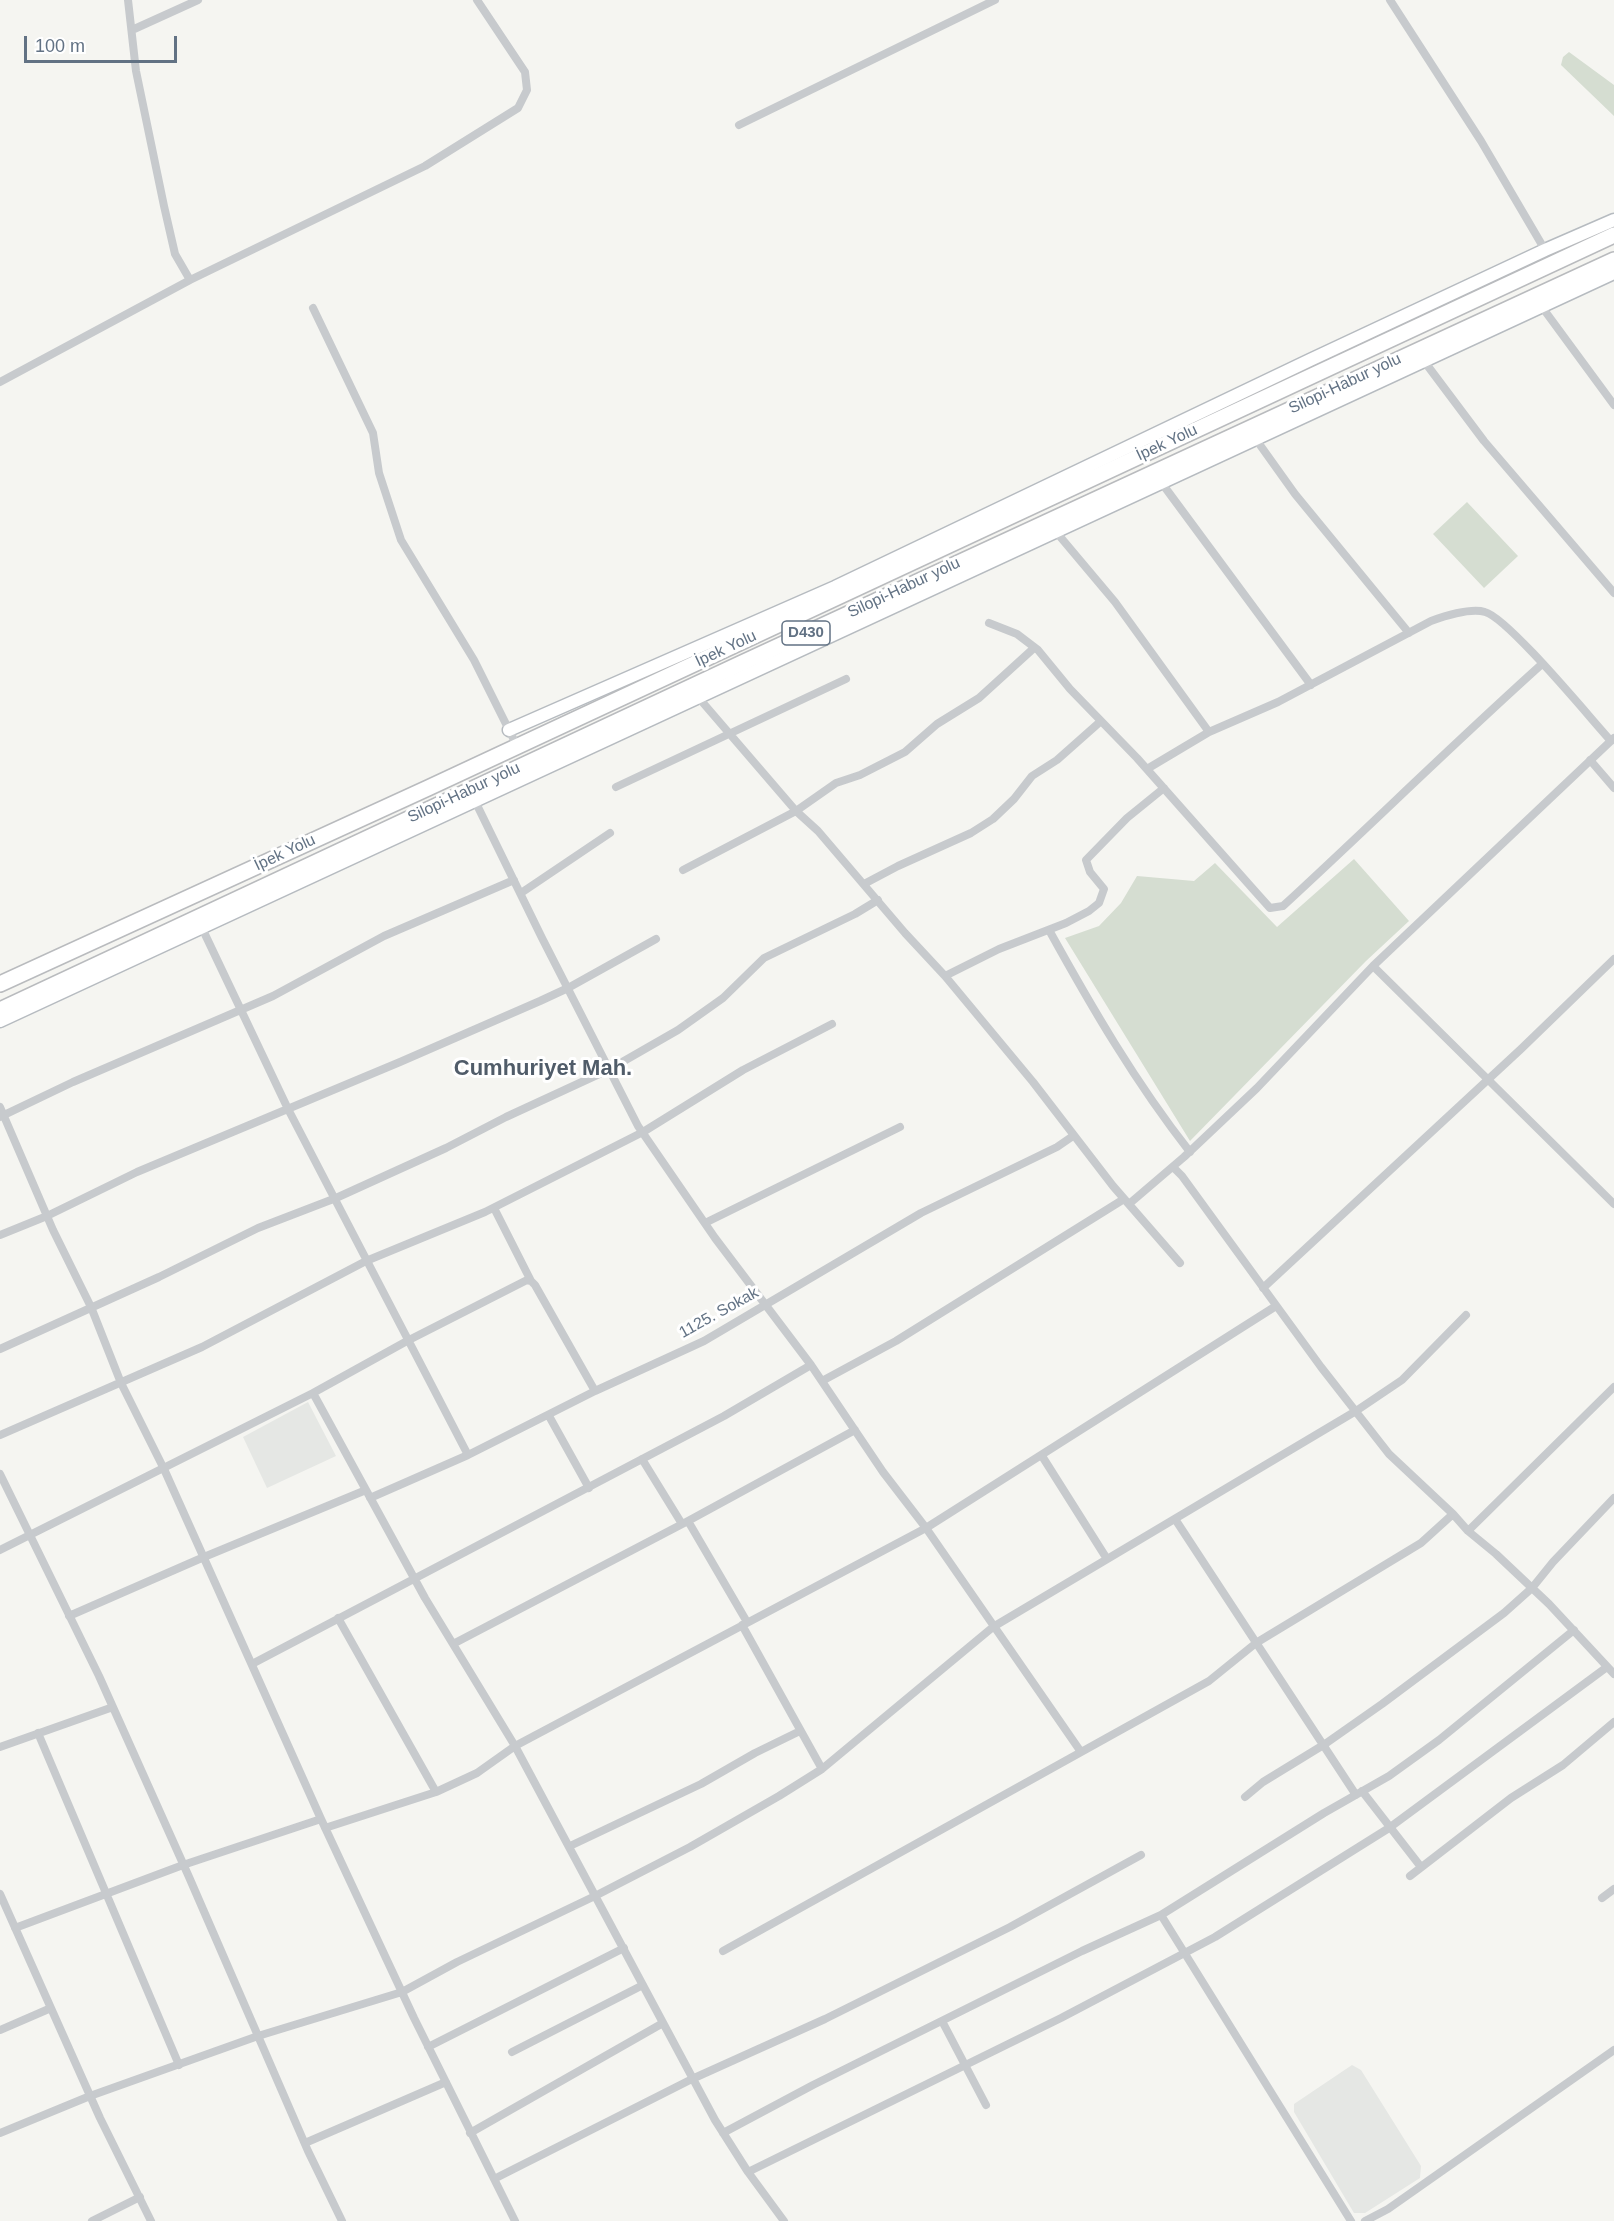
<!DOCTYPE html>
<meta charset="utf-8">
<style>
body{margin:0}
#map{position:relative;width:1614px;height:2221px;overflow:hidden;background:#f5f5f1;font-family:Arial,sans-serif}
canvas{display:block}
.scale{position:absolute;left:24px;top:36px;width:153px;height:27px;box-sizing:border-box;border:3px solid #627284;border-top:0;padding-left:8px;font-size:18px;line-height:21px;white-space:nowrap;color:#627284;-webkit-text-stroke:4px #fff;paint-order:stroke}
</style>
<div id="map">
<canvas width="1614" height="2221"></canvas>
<div class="scale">100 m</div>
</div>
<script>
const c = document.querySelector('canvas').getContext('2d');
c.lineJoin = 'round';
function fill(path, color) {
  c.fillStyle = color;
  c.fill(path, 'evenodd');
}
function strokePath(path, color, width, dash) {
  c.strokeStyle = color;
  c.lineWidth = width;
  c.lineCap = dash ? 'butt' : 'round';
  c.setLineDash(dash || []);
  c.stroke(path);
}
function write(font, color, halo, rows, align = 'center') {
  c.font = font + ' Arial,sans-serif';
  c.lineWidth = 6;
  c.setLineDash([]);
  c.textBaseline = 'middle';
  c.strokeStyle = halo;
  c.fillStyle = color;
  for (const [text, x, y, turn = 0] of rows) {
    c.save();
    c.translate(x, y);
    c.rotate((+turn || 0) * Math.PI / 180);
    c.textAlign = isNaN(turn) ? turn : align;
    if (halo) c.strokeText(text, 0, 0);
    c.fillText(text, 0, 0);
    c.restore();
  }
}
fill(new Path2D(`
 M308 1402 336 1456 267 1488 243 1437Z
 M1352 2065 1361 2070 1421 2166 1420 2178 1365 2213H1354L1294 2112V2104Z`), '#e5e7e4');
fill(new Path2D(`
 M1569 52 1614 85V116L1561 65 1563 57Z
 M1467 502 1518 556 1484 588 1433 534Z
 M1354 859 1409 921 1366 961 1190 1141 1065 938 1099 926 1121 903 1137 876 1194 881 1215 863 1277 927Z`), '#d5ddd1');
const secondary = new Path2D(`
 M509 730 835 587 1310 360 1545 250 1614 220
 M0 1021 1614 273`);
const highway = new Path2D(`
 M0 984 428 788 1614 235
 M0 1010 742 663 1614 260`);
strokePath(secondary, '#b6bbc0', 15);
strokePath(highway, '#b9bbbe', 18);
strokePath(new Path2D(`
 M128 0 136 71 164 206 175 254 190 280
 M1390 0 1481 141 1545 250
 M132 30 198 0
 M739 125 995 0
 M1542 307 1614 405
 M313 308 373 433 379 473 401 540 474 660 517 746
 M1424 361 1484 441 1614 593
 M0 382 190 280 425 166 518 108 527 90 525 72 477 0
 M1255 438 1295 494 1409 633
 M1161 482 1311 685
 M1057 533 1115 602 1209 732
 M989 623 1017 634 1038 650 1070 689 1137 758 1253 889 1270 908 1283 906C1370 826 1454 743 1542 664
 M698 697 796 811 818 831 905 933 945 976 1033 1082 1113 1186 1180 1263
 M1590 760 1614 788
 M1147 769 1209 732 1278 702 1431 621C1445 616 1471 608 1485 612 1508 618 1590 718 1611 741
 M616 787 846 679
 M475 801 542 938 638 1126 715 1238 811 1365 883 1472 926 1528 1081 1752
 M683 870 796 811 836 783 860 775 905 752 937 724 979 698 1034 648
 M864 884 898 866 971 833 993 819 1014 799 1032 776 1057 760 1101 721
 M521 893 610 833
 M202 928 288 1109 468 1455
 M1049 930C1091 1006 1135 1082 1190 1152
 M1373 966 1614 1204
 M945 976 999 949 1066 923 1089 911 1099 903 1104 889 1090 872 1086 860 1127 818 1164 788
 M0 1107 53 1230 91 1307 121 1383 164 1469 321 1819 414 2018 515 2221
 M0 1117 73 1082 273 996 384 936 514 880
 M1173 1167 1182 1176 1321 1367 1389 1454 1453 1514 1468 1531 1496 1554 1549 1604 1614 1674
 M1129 1204 1184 1157 1257 1088 1373 966 1614 738
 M494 1208 531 1281
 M705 1223 900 1127
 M0 1235 47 1216 137 1172 400 1062 540 1001 568 988 656 939
 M1263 1288 1521 1049 1614 959
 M0 1349 159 1277 258 1228 336 1198 446 1148 506 1117 610 1069 678 1030 723 998 764 958 855 914 878 900
 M822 1381 896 1341 1124 1199
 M313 1393 425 1598 515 1746 715 2120 748 2172 784 2221
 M549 1416 589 1488
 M0 1435 202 1347 366 1261 485 1212 643 1132 743 1070 832 1024
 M1042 1456 1107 1559
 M642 1459 682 1524
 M0 1474 99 1676 189 1877 308 2151 342 2221
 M370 1498 468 1455 595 1391 704 1341 921 1213 1057 1147 1073 1136
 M1175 1519 1356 1795
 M688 1521 747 1622
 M1468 1531 1614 1387
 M0 1550 313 1393 407 1341 527 1280 531 1281 535 1285 595 1391
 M69 1616 204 1557 366 1490
 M338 1618 436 1792
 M742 1625 822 1769
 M453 1644 688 1521 855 1430
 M252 1664 724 1416 811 1365
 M38 1733 179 2065
 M0 1747 113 1707
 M1362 1791 1421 1867
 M1245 1797 1263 1782 1325 1744 1382 1704 1504 1613 1532 1588 1553 1562 1614 1498
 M325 1828 436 1792 477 1773 515 1746 926 1528 1276 1306
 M570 1846 701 1784 755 1753 800 1731
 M1410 1876 1511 1798 1563 1765 1614 1722
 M0 1894 100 2118 151 2221
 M1602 1898 1614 1889
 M1161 1915 1351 2221
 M15 1928 183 1865 321 1819
 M723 1951 1209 1681 1256 1643 1421 1543 1453 1514
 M942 2021 986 2105
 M0 2030 51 2008
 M428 2047 624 1948
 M512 2052 643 1985
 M0 2133 90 2096 258 2036 402 1992 457 1962 595 1896 690 1847 779 1796 822 1769 993 1627 1356 1411 1402 1380 1466 1315
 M470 2133 663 2023
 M723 2133 813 2085 1082 1951 1161 1915 1324 1813 1389 1776 1439 1740 1574 1630
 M305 2143 446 2082
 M748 2172 1061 2018 1215 1937 1389 1828 1607 1667
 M494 2179 692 2079 825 2019 1010 1927 1141 1855
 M92 2221 140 2197
 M1365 2221 1388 2209 1614 2050`), '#c7cacd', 8);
strokePath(secondary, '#fff', 12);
strokePath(highway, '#fff', 15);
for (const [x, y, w] of [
 [806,633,48]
]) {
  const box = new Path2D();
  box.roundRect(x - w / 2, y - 12, w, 24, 4.5);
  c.fillStyle = '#fff';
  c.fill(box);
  strokePath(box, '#627284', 1.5);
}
write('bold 15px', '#627284', null, [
 ["D430",806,633]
]);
write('16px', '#627284', '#fff', [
 ["Silopi-Habur yolu",1345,384,-25],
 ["İpek Yolu",1167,443,-25],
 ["Silopi-Habur yolu",904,588,-25],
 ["İpek Yolu",726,649,-25],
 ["Silopi-Habur yolu",464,793,-25],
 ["İpek Yolu",285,853,-25],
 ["1125. Sokak",719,1313,-29]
]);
write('bold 22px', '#505c69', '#fff', [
 ["Cumhuriyet Mah.",543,1069]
]);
</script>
